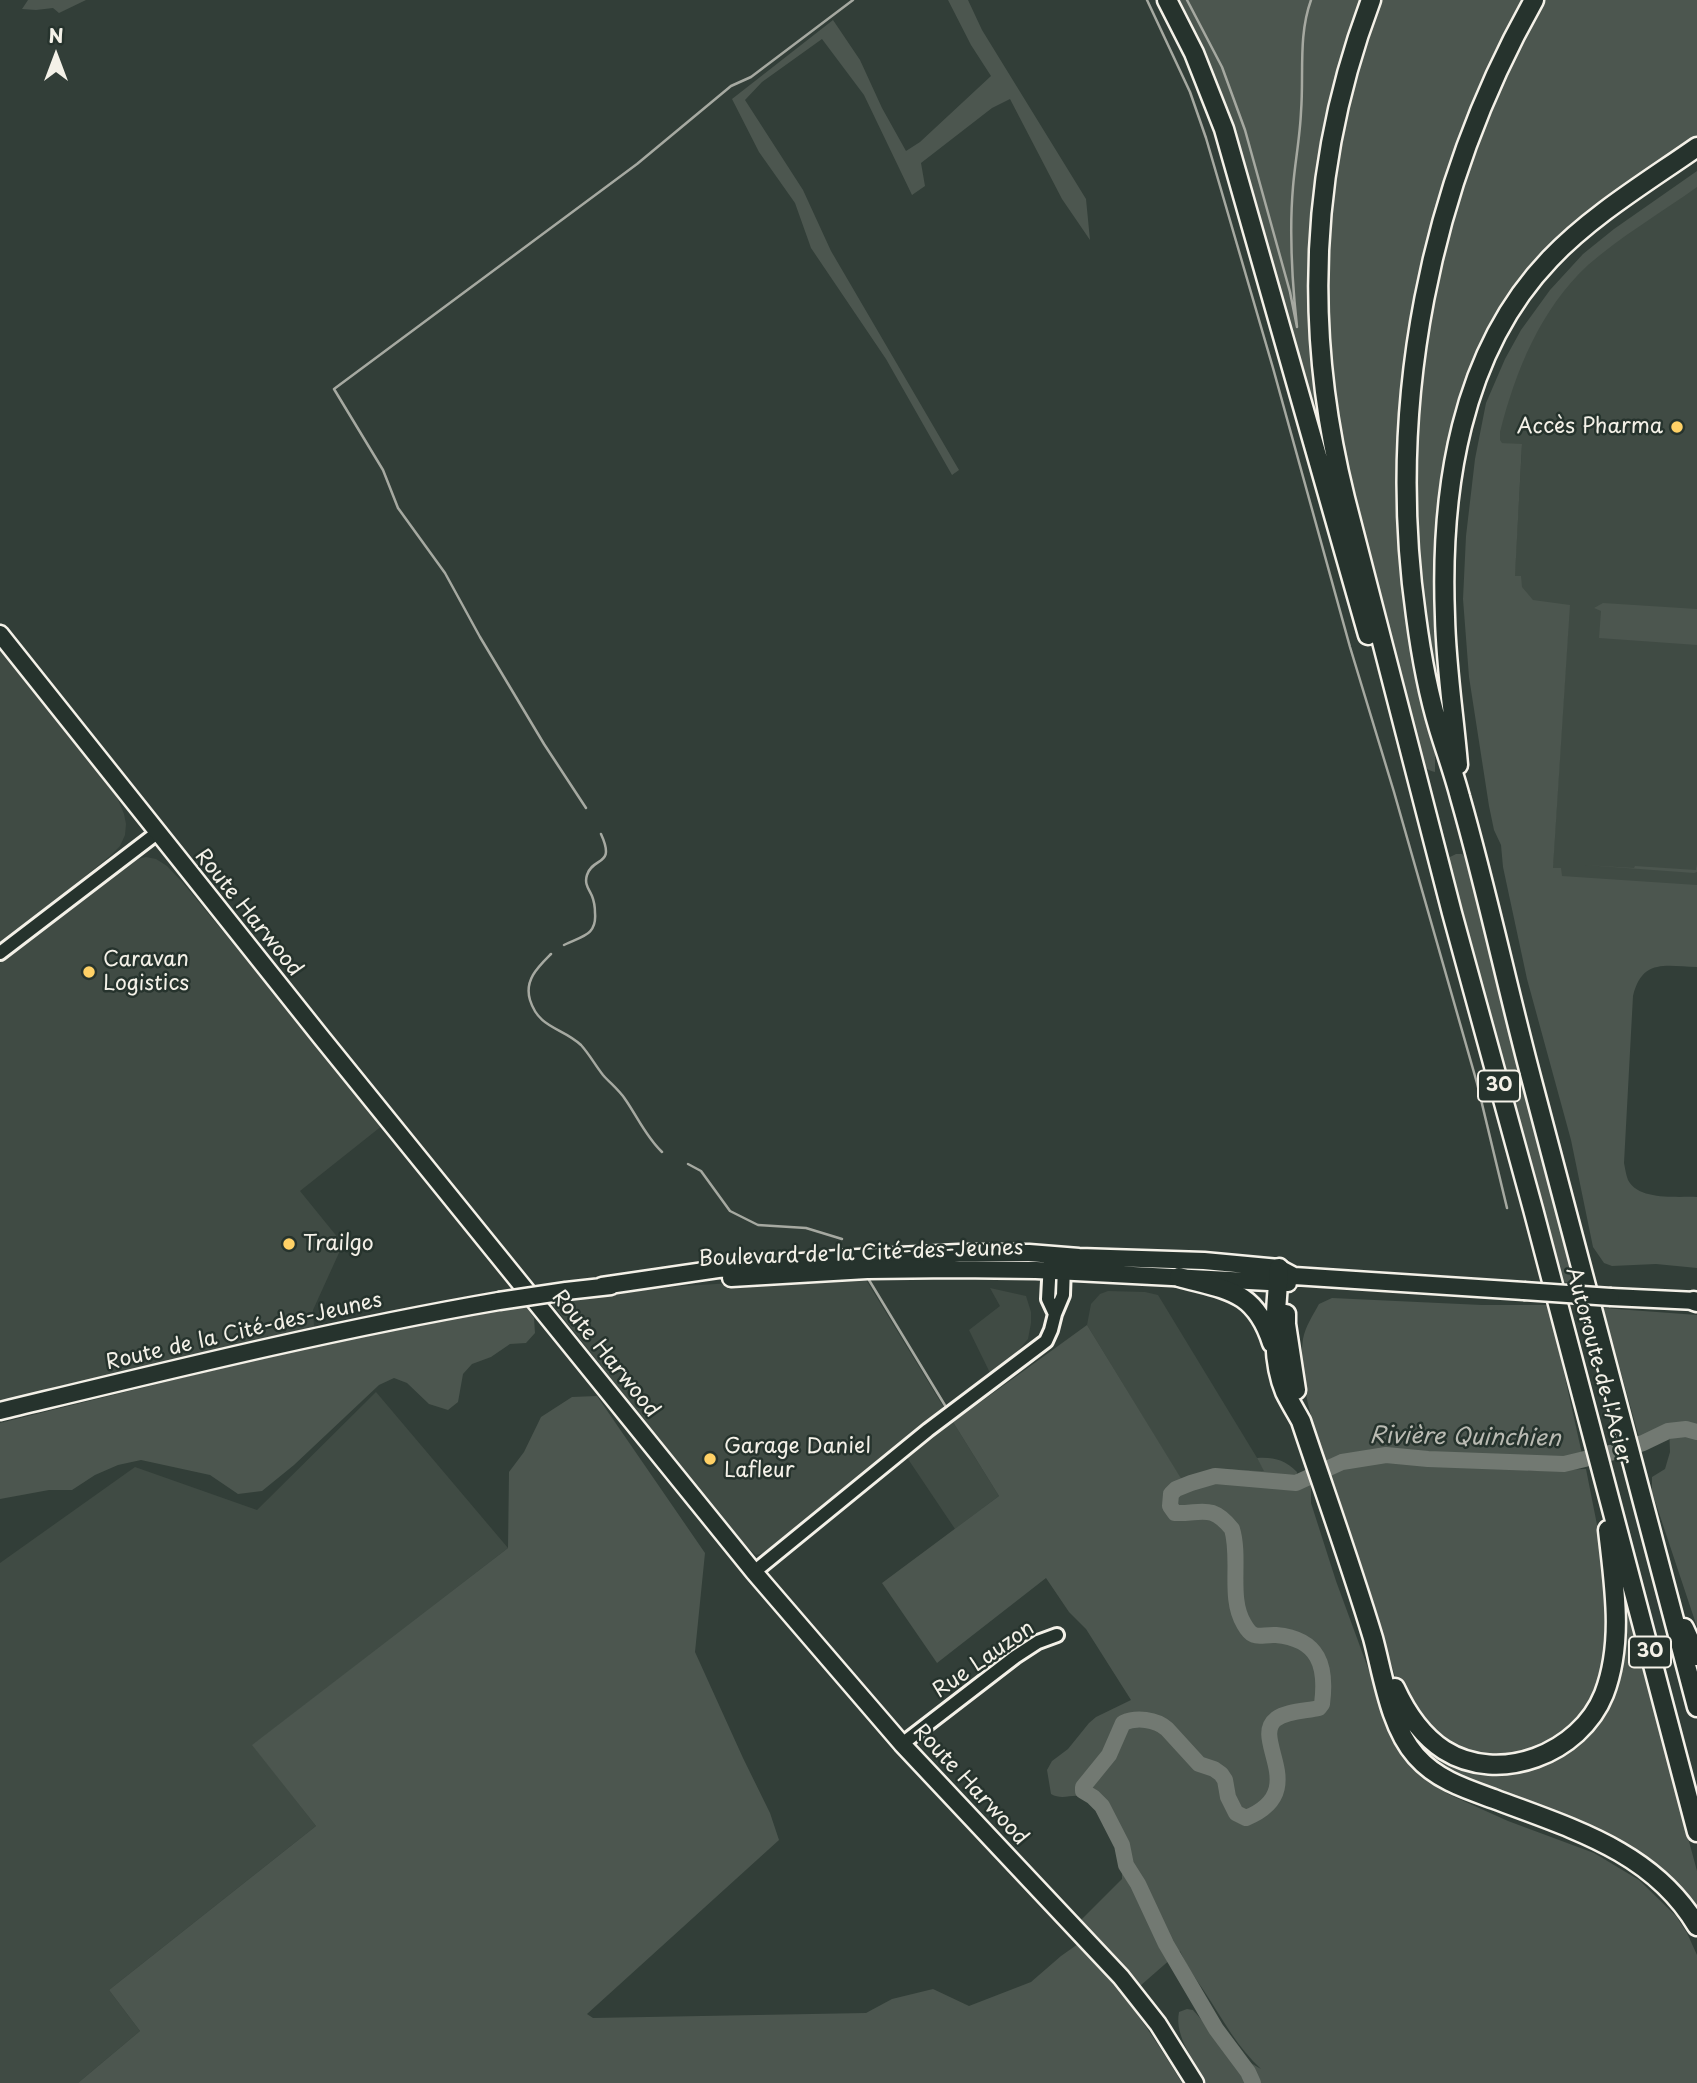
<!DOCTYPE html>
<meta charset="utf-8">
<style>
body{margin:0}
#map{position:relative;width:1697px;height:2083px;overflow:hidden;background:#323e38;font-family:"Playpen Sans",sans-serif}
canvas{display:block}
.north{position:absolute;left:21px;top:21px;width:70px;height:70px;-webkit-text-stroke:5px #26332d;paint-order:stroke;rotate:0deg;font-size:19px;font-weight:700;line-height:28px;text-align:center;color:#f4f1e8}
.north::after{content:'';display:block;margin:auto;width:24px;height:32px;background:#f4f1e8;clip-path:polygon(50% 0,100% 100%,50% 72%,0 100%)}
</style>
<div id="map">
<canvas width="1697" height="2083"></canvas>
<div class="north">N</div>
</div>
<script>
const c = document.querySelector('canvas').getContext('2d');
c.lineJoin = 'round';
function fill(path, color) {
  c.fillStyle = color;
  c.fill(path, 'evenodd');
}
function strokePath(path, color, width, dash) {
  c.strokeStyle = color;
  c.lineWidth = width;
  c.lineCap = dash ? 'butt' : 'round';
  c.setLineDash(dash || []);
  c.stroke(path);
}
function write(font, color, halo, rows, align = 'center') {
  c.font = font + ' "Playpen Sans",sans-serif';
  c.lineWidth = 5;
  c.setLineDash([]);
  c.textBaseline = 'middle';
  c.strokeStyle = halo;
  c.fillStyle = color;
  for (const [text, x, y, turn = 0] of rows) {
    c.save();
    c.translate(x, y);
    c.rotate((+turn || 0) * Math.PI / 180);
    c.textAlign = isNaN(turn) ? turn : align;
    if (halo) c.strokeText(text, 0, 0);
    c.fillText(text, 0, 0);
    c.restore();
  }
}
fill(new Path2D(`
 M1697 176V888L1552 879 1568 626 1512 623 1522 445 1486 442 1505 376 1581 262Z
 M0 647 117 797 124 814 126 824 125 835 120 846 110 856 0 946Z
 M146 857 156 859 167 866 183 883 383 1125 300 1191 343 1244 313 1310 314 1327 237 1344 0 1403V963L138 859Z
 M863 1275 946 1411 775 1545 764 1553 756 1555 745 1545 702 1494 549 1300 683 1286Z
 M990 1288 1026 1296 1031 1312V1323L1028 1339 1001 1371 992 1377 969 1330 1000 1306Z
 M1108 1291 1145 1292 1158 1295 1265 1471 1217 1468 1182 1481 1087 1325 1091 1304 1100 1294Z
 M376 1392 508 1548 253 1745 316 1826 109 1990 140 2031 78 2083H0V1563L135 1467 257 1510Z
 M953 1422 999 1496 955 1529 906 1456Z`), '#404b44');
fill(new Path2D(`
 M28 0H86L59 13 53 8 36 10 22 9Z
 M948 0H968L982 30 1086 199 1090 240 1062 199 1010 99 992 108 921 163 925 186 912 195 864 95 822 39 762 82 745 100 803 190 831 251 959 470 952 475 886 359 811 248 795 203 759 152 732 99 833 20 860 60 882 108 906 151 920 142 991 76 971 45Z
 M1174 0H1361C1302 166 1295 308 1331 480Z
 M1378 0H1526C1423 168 1383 381 1401 576 1407 636 1423 694 1435 752V772C1424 770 1423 764 1420 754L1355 508 1333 404 1325 291 1332 180 1347 103Z
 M1545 0H1697V139L1546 253 1455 425 1448 713 1444 714C1388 497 1415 273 1507 70 1518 46 1532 23 1545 0Z
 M1697 171V187C1662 212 1620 237 1588 265 1540 310 1516 370 1500 432V440L1502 443 1522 444 1515 576H1521L1522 587 1533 600 1570 605 1553 868H1561L1562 876 1697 885V967C1666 966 1642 958 1633 996L1624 1163C1625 1168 1626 1175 1628 1180 1639 1201 1677 1196 1697 1197V1268L1656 1264 1612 1266 1604 1263 1593 1247 1571 1140 1527 979 1503 867 1501 845 1494 830 1489 806 1469 677 1463 599 1466 536 1475 459 1486 403 1505 359 1521 330 1550 290 1583 254 1614 229Z
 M1603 603 1697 609V645L1599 638 1601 611 1594 608Z
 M1456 854H1462L1464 856 1471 880 1577 1283 1558 1282 1450 872V857Z
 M1697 864V872L1694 873 1585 865 1634 868 1635 866 1696 870Z
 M1332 1298 1482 1305H1549L1582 1454 1568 1459H1535L1528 1471 1586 1469 1601 1545 1608 1596 1607 1641 1600 1679 1587 1712 1562 1737 1526 1755 1476 1757 1444 1741 1427 1725 1410 1701 1395 1676 1330 1473 1345 1464 1374 1465 1368 1454 1326 1464C1314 1427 1297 1378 1303 1339 1305 1327 1313 1315 1319 1304Z
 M524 1304 534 1318 535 1333 526 1343 510 1344 491 1357 472 1364 463 1374 458 1402 448 1410 429 1404 407 1383 394 1378 379 1385 294 1465 262 1491 238 1494 210 1475 141 1460 118 1465 95 1475 72 1490H49L0 1499V1423L335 1340Z
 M1603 1308 1697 1315V1627L1652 1492V1477L1665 1469 1670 1452 1669 1427 1652 1433 1640 1441Z
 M1087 1325 1182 1480 1217 1468 1264 1471 1257 1458C1274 1457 1285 1460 1297 1472L1296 1488 1311 1482V1503L1336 1581 1379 1698 1424 1774 1448 1794 1508 1821 1594 1853 1639 1880 1676 1916 1687 1933 1697 1955V2083H1206C1195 2061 1174 2037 1179 2012L1187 2009 1193 2010 1227 2049 1261 2069C1238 2048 1223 2020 1206 1994 1197 1980 1187 1967 1180 1951L1140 1986 1080 1921 1122 1879C1123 1853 1111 1834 1097 1813 1093 1807 1092 1799 1084 1797 1072 1793 1063 1801 1051 1794L1047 1770 1052 1761 1068 1749 1089 1723 1096 1717 1131 1700 1086 1629 1069 1612 1046 1578 937 1663 882 1583 999 1496 953 1422Z
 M597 1396 705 1553 695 1652 743 1758 770 1813 779 1840 587 2014 593 2018 866 2013 892 1999 933 1989 969 2006 1031 1982 1061 1956 1078 1944C1119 1985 1152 2033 1182 2083H78L140 2031 109 1990 316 1826 252 1745 508 1548 509 1472 524 1452 541 1417 572 1397Z
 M1623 1596 1697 1871V1915L1665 1875 1454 1777 1427 1759 1405 1727 1406 1720 1422 1739 1524 1769 1542 1765 1557 1757 1585 1735Z`), '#4c564f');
strokePath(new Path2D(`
 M1147 0 1190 92 1206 138 1273 368 1350 647 1394 792 1477 1083 1507 1208
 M1187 0 1222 67 1245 130 1290 292 1297 327C1292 281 1289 233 1293 187 1295 162 1300 137 1301 112 1304 74 1298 36 1311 0
 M586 808 544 744 480 637 445 573 398 508 383 470 334 389 637 164 731 86 751 77 853 0
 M564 945C581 936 597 936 595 913 595 907 594 901 592 896 589 889 584 884 587 875 593 856 616 867 601 834
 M551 954C538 967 524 980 530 1000 539 1029 562 1027 581 1045 590 1055 595 1065 603 1075 610 1083 619 1090 625 1099 637 1116 646 1137 662 1152
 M688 1164 701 1171 730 1211 758 1225 806 1228 842 1239
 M869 1280 946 1407`), '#a6a9a1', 2.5);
strokePath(new Path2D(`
 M1253 2083 1248 2072 1216 2029 1166 1944 1138 1884 1126 1865 1122 1845 1102 1806 1093 1797 1083 1791V1787L1109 1755 1123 1723C1136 1717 1156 1719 1167 1729L1199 1764 1214 1769 1221 1774 1225 1780 1228 1797 1236 1813 1246 1818C1312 1791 1250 1739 1276 1719 1287 1711 1306 1711 1319 1708L1322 1704C1327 1666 1319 1639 1276 1635 1260 1634 1254 1642 1244 1624 1228 1598 1241 1559 1232 1529 1211 1503 1202 1514 1175 1513L1170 1506 1171 1494 1176 1489 1191 1483 1215 1476 1296 1483 1342 1462 1386 1455 1428 1459 1564 1464 1614 1452 1643 1443 1668 1431 1686 1429 1697 1432`), '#727972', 16);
const minor = new Path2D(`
 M0 953 157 833
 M1050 1262 1048 1299 1055 1314
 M754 1572 928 1430 1046 1341 1051 1330 1055 1314 1063 1295 1064 1266
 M902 1744 1015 1657 1038 1642 1057 1635`);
const major = new Path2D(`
 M0 634 321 1037 754 1572 902 1744 1121 1977 1158 2024 1195 2083
 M731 1278 867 1270 955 1269 1036 1270 1288 1283
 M602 1286 718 1269 838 1259 959 1253H1029L1079 1257 1204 1261 1279 1268 1294 1276 1524 1291
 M566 1291 611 1286
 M1611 1297 1697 1301
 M0 1411C166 1371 331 1330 499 1301`);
const highway = new Path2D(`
 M1167 0 1194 53 1224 129 1368 635
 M1371 0C1309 164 1303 329 1345 498L1452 913 1533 1209 1697 1832
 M1534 0C1429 186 1386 405 1416 616 1421 654 1428 693 1439 729 1446 752 1454 774 1460 797 1487 891 1507 987 1532 1081 1587 1290 1641 1499 1697 1707
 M1458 765C1454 716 1446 667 1445 617 1440 492 1460 353 1550 259 1592 215 1647 182 1697 147
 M1279 1268C1277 1308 1269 1354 1285 1392 1290 1402 1296 1412 1301 1421 1325 1493 1351 1565 1373 1638 1383 1675 1390 1727 1416 1756 1437 1780 1466 1789 1494 1799 1570 1828 1653 1851 1697 1926
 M1179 1277C1227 1290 1255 1290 1272 1343
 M1694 1301 1697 1302
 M1286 1314V1324L1296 1390
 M1684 1628 1697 1656
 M1395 1688C1406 1712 1421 1735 1444 1750 1499 1785 1580 1754 1604 1694 1624 1642 1614 1584 1608 1530`);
strokePath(minor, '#f4f1e8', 18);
strokePath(major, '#f4f1e8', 21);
strokePath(highway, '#f4f1e8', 23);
strokePath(minor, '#26332d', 12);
strokePath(major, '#26332d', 16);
strokePath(highway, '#26332d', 18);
const majorBridge = new Path2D(`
 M1524 1291 1611 1297
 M499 1301 566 1291`);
strokePath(majorBridge, '#f4f1e8', 21, []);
strokePath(majorBridge, '#26332d', 16);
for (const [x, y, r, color] of [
 [1677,427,7,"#ffd166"],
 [89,972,7,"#ffd166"],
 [289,1244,7,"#ffd166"],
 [710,1459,7,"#ffd166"]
]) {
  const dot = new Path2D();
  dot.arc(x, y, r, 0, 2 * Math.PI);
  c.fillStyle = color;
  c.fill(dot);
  strokePath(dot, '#26332d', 2.5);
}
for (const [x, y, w] of [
 [1499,1086,42],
 [1650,1652,42]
]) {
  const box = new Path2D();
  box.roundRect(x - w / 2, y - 15.5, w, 31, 5);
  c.fillStyle = '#26332d';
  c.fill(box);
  strokePath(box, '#f4f1e8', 2);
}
write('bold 19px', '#f4f1e8', null, [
 ["30",1499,1086],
 ["30",1650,1652]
]);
write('21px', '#f4f1e8', '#26332d', [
 ["Accès Pharma",1663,427,"right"],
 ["Caravan",103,960],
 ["Logistics",103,984],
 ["Trailgo",303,1244],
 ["Garage Daniel",724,1447],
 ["Lafleur",724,1471]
], 'left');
write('21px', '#f4f1e8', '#26332d', [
 ["Route Harwood",248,913,51],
 ["Boulevard de la Cité-des-Jeunes",861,1254,-2],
 ["Route de la Cité-des-Jeunes",244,1332,-13],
 ["Route Harwood",605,1354,51],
 ["Autoroute de l'Acier",1598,1366,75],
 ["Rue Lauzon",984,1660,-35],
 ["Route Harwood",970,1785,47]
]);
write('italic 23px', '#babbb3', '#26332d', [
 ["Rivière Quinchien",1465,1438,1]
]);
</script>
